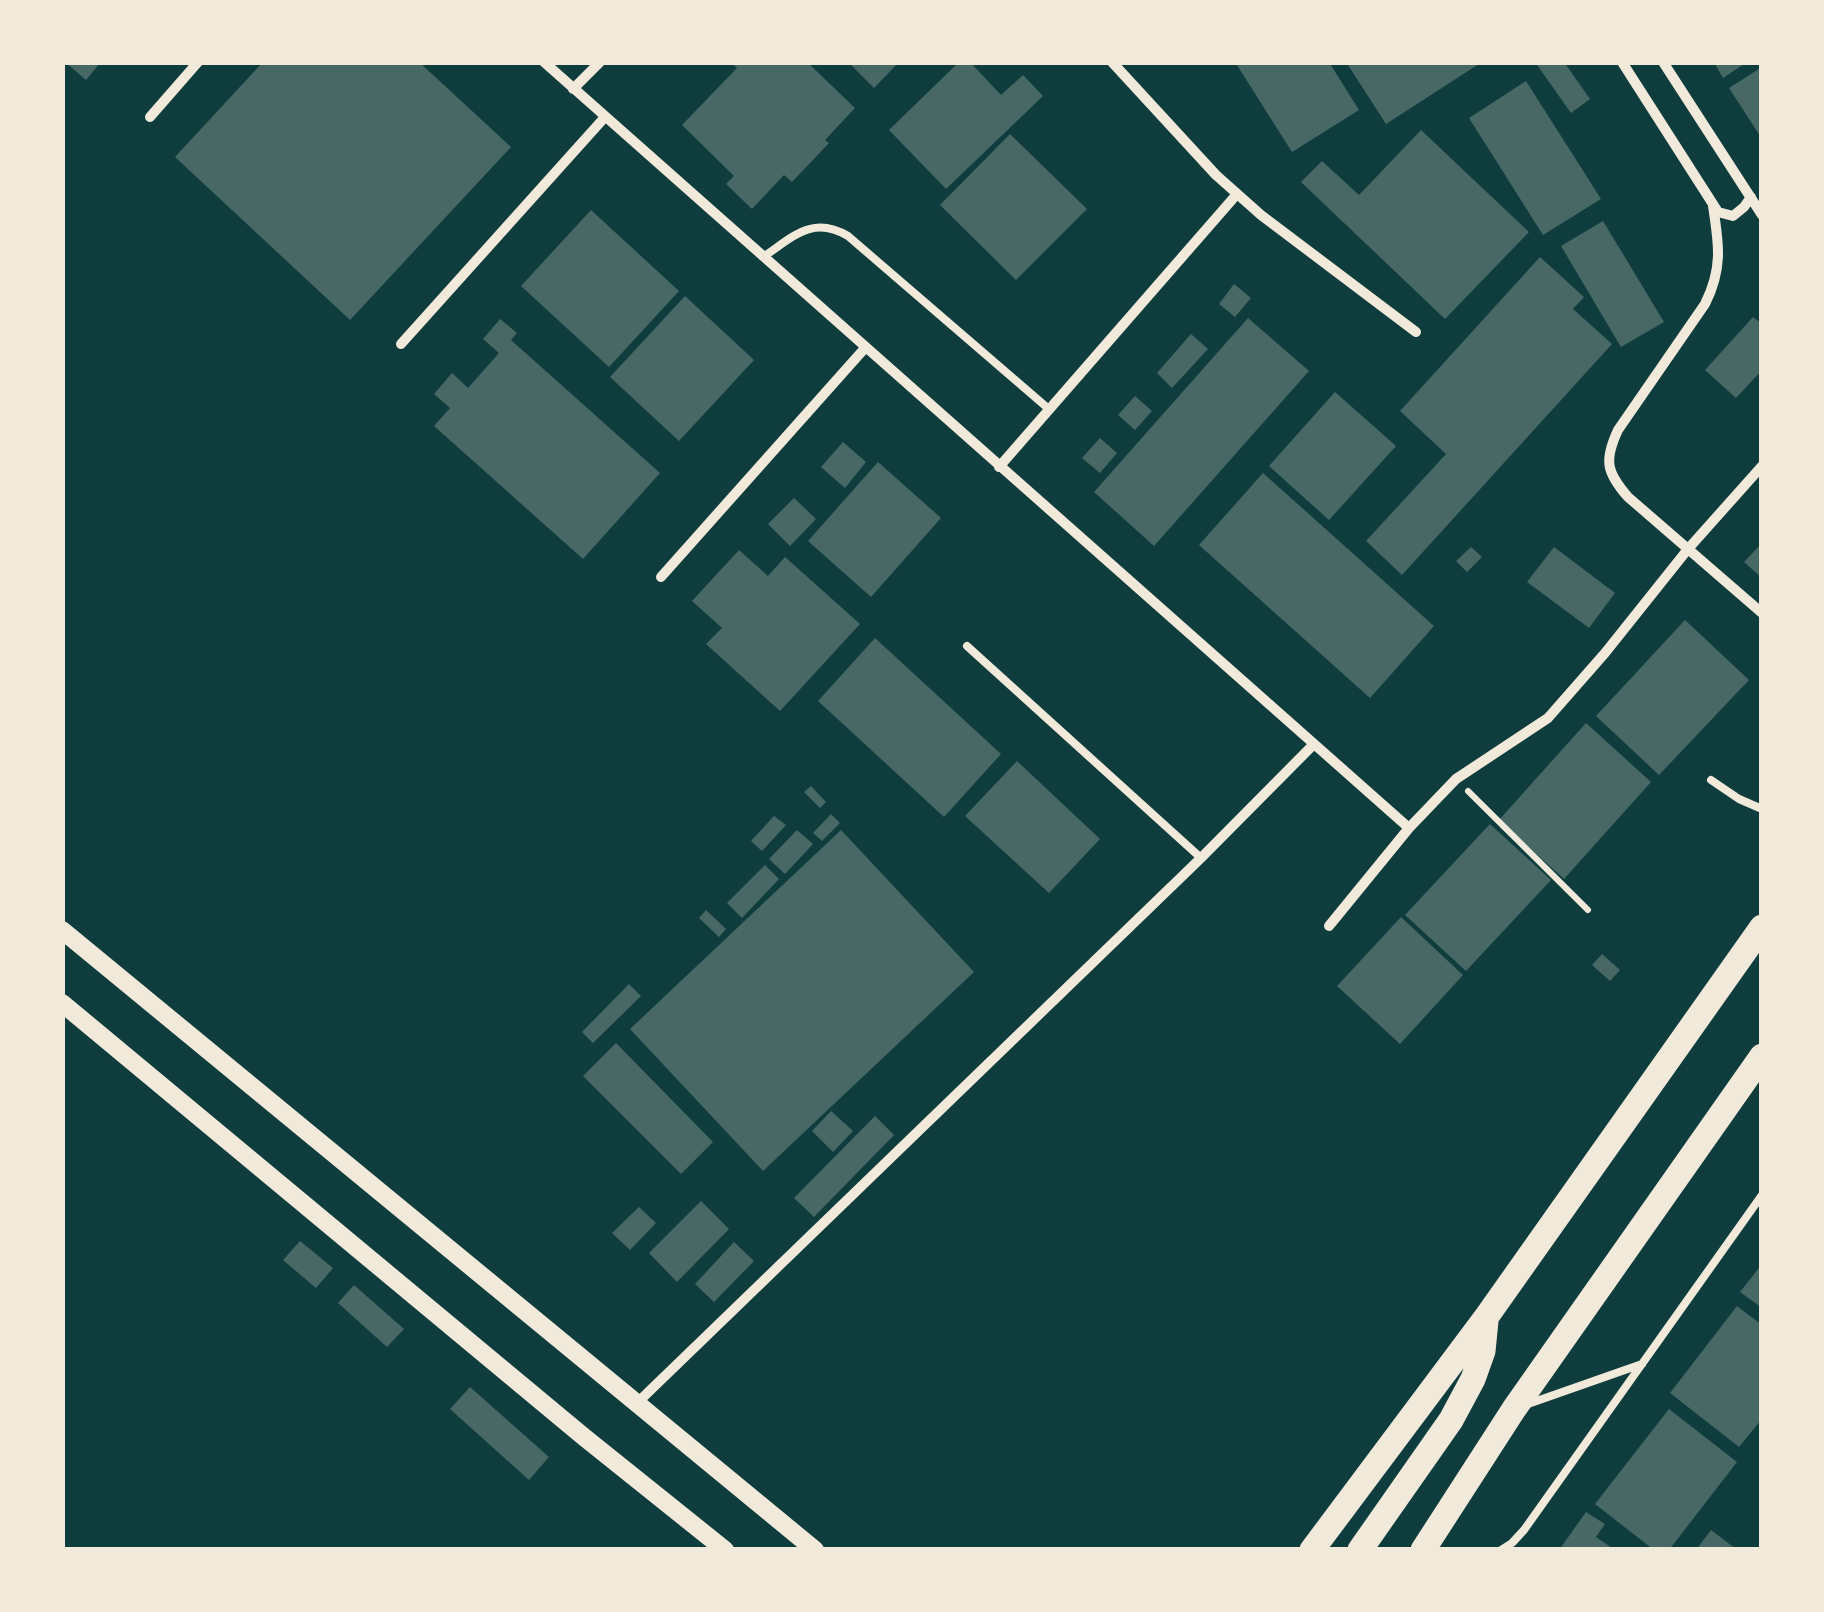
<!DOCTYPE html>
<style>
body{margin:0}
#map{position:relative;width:1824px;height:1612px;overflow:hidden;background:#0f3d3e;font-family:"Source Sans 3",sans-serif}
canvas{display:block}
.frame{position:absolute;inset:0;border:65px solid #f1e9da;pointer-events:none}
</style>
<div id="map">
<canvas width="1824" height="1612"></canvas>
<div class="frame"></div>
</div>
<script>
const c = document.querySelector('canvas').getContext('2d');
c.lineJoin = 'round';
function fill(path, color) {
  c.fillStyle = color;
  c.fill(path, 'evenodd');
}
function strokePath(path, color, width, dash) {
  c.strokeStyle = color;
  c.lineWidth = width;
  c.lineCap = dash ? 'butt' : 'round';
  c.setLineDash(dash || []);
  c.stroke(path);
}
fill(new Path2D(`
 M65 62H101L86 80Z
 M263 62H419L511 147 350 320 175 157Z
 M731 62H807L855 108 825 140 829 143 792 182 784 175 752 209 726 184 734 176 682 125 737 68Z
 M848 62H899L874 88Z
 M959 62H970L1001 95 1023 75 1043 96 946 189 889 130Z
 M1235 62H1329L1359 110 1292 152Z
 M1346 62H1482L1386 124Z
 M1535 62H1564L1590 99 1571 113Z
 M1714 62H1747L1723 78Z
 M1762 67V139L1729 88Z
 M1526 81 1601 199 1543 235 1469 118Z
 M1421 130 1529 232 1445 319 1301 182 1322 161 1359 195Z
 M1010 134 1087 209 1016 280 940 205Z
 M591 210 679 291 609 367 521 286Z
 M1603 221 1664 322 1621 347 1561 246Z
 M1540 257 1584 297 1573 309 1612 344 1402 575 1366 541 1446 454 1400 411Z
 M1234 284 1251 298 1235 317 1219 304Z
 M685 296 754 360 679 441 610 377Z
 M1753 317 1762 324V370L1736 398 1705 370Z
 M1248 318 1309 371 1154 546 1094 492Z
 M500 319 517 333 511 340 660 473 583 559 434 426 450 408 434 394 452 373 468 388 499 353 483 339Z
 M1191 334 1208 349 1172 388 1157 373Z
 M1335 392 1396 446 1329 520 1269 466Z
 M1135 396 1152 411 1135 430 1118 415Z
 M1100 438 1117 453 1100 473 1082 458Z
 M843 442 866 462 845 488 821 467Z
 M878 462 941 518 871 597 808 541Z
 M1263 473 1434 626 1370 698 1199 545Z
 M794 498 816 519 790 546 768 524Z
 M1762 543V578L1744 562Z
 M1471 547 1482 557 1467 572 1456 561Z
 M1554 547 1615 593 1589 628 1527 582Z
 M739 550 768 576 785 557 860 624 780 711 706 644 722 628 692 601Z
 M1685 620 1749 680 1659 775 1596 716Z
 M875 638 1001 754 944 817 818 701Z
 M1586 723 1651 782 1564 879 1499 820Z
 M1017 761 1100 839 1049 893 965 816Z
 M811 786 826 802 820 808 804 792Z
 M831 814 840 823 822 841 813 833Z
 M774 816 786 825 762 851 751 841Z
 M1490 824 1551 880 1466 971 1405 915Z
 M797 830 813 844 785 874 769 859Z
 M841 830 974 972 763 1171 630 1029Z
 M765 865 779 879 742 918 727 903Z
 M706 910 726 929 719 937 699 918Z
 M1401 917 1463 975 1400 1044 1337 986Z
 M1602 954 1620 970 1610 981 1592 965Z
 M629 984 641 996 593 1043 582 1032Z
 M616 1043 713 1142 681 1174 583 1076Z
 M831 1111 853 1131 833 1152 812 1131Z
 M875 1116 894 1135 814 1217 794 1198Z
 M701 1201 729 1229 677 1282 649 1253Z
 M639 1207 656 1223 630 1250 612 1233Z
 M300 1241 333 1268 316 1288 283 1260Z
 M734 1242 754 1261 714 1302 695 1284Z
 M1762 1264V1308L1740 1292Z
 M354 1285 404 1329 387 1347 338 1303Z
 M1737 1306 1762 1325V1419L1739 1447 1670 1393Z
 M470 1387 549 1457 529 1480 450 1409Z
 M1669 1409 1737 1462 1669 1550H1654L1595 1504Z
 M1586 1512 1605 1524 1596 1537 1615 1550H1559Z
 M1711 1530 1723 1539 1737 1550H1696Z`), '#486865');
strokePath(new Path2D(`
 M1468 791 1588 910`), '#f1e9da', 6);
strokePath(new Path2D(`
 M763 257C793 237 812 215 848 236L1050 410
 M967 646 1201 858
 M1711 780 1739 799 1762 809
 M1528 1404 1642 1364
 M1501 1550 1512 1543 1524 1530 1762 1195`), '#f1e9da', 8);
strokePath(new Path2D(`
 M544 62 1409 828
 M1112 62 1216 175 1261 215 1416 332
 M1622 62 1718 212 1733 216 1744 207 1751 197
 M1663 62 1762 215
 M573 89 600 62
 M150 117 198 62
 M1713 206C1719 245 1723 268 1705 304L1618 430C1604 460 1606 472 1628 497L1762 613
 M401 344 605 117
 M999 467 1237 194
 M661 577 865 348
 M1329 926 1409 828 1456 779 1548 718 1605 653 1688 549 1762 466
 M636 1404 1201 858 1313 745`), '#f1e9da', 10);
strokePath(new Path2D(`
 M62 930 815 1550
 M62 1003 584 1437 725 1550`), '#f1e9da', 18);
strokePath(new Path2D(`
 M1312 1550 1487 1316 1762 927
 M1360 1550 1451 1420 1473 1379 1483 1351 1486 1321
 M1423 1550 1514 1409 1762 1056`), '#f1e9da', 25);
</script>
